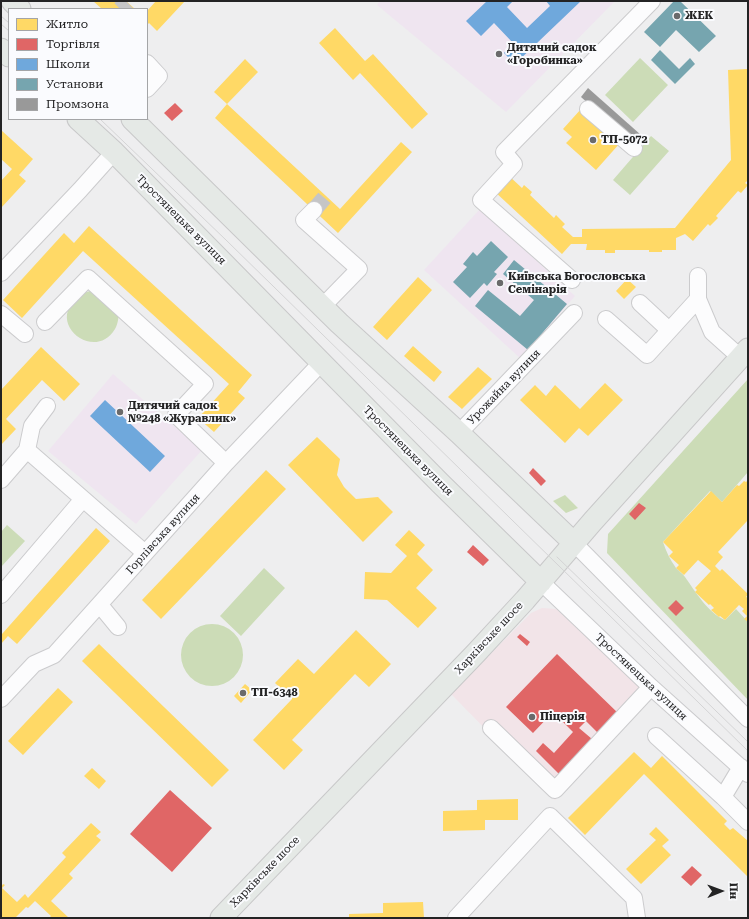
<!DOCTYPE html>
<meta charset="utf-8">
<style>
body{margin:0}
#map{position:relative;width:749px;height:919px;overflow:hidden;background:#eeeeef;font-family:"Roboto Serif",serif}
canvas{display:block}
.frame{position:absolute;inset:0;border:2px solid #232324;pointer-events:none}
.legend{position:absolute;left:8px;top:8px;width:140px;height:112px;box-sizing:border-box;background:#fafbfe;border:1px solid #a4a5a7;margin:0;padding:5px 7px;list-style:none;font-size:12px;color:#232324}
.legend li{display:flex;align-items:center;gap:8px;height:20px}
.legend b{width:20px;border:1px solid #a4a5a7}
.north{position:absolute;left:701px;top:871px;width:40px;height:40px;-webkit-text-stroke:3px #fafbfe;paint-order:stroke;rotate:89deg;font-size:11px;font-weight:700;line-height:16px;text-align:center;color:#232324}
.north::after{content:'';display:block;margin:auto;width:14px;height:18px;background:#232324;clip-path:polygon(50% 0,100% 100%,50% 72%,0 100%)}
</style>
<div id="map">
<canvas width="749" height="919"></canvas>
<div class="frame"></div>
<ul class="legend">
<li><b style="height:11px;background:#ffd966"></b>Житло</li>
<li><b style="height:11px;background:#e06666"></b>Торгівля</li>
<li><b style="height:11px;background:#6fa8dc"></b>Школи</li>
<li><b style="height:11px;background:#76a5af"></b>Установи</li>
<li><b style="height:11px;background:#999"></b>Промзона</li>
</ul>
<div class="north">Пн</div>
</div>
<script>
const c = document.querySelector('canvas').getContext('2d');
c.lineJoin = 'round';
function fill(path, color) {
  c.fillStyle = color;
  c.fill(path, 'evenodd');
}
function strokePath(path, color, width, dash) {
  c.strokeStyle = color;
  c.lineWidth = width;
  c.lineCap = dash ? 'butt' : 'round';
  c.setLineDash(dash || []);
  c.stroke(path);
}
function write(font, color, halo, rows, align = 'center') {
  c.font = font + ' "Roboto Serif",serif';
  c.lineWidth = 4;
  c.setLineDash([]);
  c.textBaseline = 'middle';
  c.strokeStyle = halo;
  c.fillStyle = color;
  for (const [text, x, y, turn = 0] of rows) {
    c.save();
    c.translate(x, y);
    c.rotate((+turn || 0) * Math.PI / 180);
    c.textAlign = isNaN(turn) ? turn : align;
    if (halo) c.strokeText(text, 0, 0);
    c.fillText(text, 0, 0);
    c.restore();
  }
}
fill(new Path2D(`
 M542 608 556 609 565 615 650 697 555 800 451 694 531 613Z`), '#f2e4e8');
fill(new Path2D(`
 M380 1H615L506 112 377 5Z
 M480 209 575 296 521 359 424 270Z
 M113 374 202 450 136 524 48 451Z`), '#efe5f0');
fill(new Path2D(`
 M640 58 668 85 633 122 605 95Z
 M651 136 669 151 630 195 613 180Z
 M90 291C93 291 97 291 99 292 101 293 104 296 106 298 109 301 115 305 117 309 120 314 118 324 115 329 95 362 48 325 75 300 80 295 83 293 90 291Z
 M748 379V472L722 502 710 491 663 542C666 551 670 560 676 568 679 571 682 573 685 577 695 591 708 613 725 620L736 609 748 622V700L607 553 608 534Z
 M565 495 578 508 566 513 553 501Z
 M7 525 25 541 1 567V532Z
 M264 568 285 588 241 636 220 616Z
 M181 655a31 31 0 1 1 62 0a31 31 0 1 1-62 0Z`), '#ccdcb7');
fill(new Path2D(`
 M93 1H126L135 9H102Z
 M156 1H185L157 31 149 23 147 25V11Z
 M335 28 365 61 373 54 428 114 412 129 360 73 353 80 319 43Z
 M245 59 258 72 227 104 214 92Z
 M748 69V180L745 183 748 185 741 193 738 191 716 216 718 218 710 226 708 224 693 241 685 234 676 238V250H662V252H649V250H615V253H605V250H586L587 244H571L562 254 494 191 508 175 522 188 524 185 532 192 530 195 554 218 556 215 565 224 562 227 573 237H582V229L675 228 731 160 728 70Z
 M227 104 340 209 401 142 412 152 338 233 215 118Z
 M581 109 620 143 596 170 566 143 572 137 563 129Z
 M1 130 33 159 19 175 26 181 1 208V181L12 169 1 159Z
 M89 226 252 375 238 392 245 398 214 432 198 418 229 384 83 251 22 318 3 300 64 233 74 243Z
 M418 277 432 290 387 340 373 327Z
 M627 279 636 287 624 299 616 291Z
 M413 346 442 372 434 382 404 356Z
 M41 347 80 384 64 401 42 380 6 419 16 429 1 445V390Z
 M478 367 492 379 462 409 448 397Z
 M605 383 623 400 588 436 579 428 565 443 520 400 535 385 546 396 555 385 580 409Z
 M317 437 340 459 337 475 344 487 356 499 378 497 393 512 363 542 288 465Z
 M266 470 286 489 161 619 142 600Z
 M748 480V520L718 552 723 557 715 566 720 571 722 569 748 594 746 597 748 598V622L744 619 747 616 742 611 744 609 739 605 725 620 720 616 719 617 711 610 714 608 710 604 709 605 695 592 697 590 695 588 711 571 698 560 684 575 676 568 679 565 669 556 673 552 663 542 711 491 722 502 737 485 739 486 744 481 746 482Z
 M96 528 110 541 17 644 8 636 1 644V633L2 634Z
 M409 530 425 545 417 554 433 570 416 588 437 608 418 628 387 600 364 599 365 572 391 573 407 556 395 545Z
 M356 630 391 664 369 687 355 674 292 740 303 750 284 770 253 740 292 699 275 683 298 659 314 674Z
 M99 644 229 770 212 787 82 661Z
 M245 684 252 690 241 703 234 696Z
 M58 688 73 702 23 755 8 741Z
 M634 752 651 768 662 756 727 821 724 824 730 830 733 828 748 841V877L644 774 585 835 568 818Z
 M92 768 106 781 99 789 84 776Z
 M518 799V820H485V830L443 831V811L477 810V800Z
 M91 823 101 832 96 836 101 840 69 874 73 878 51 901 69 918H49L51 916 35 901 28 908 26 907 15 918H1V887L3 884 5 885 2 888 17 902 25 894 28 898 66 857 62 853Z
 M656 827 669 840 662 846 671 855 641 884 626 869 656 840 649 834Z
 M423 902 424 918H349V914L383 913V903Z`), '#ffd966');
fill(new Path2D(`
 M175 103 183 111 172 121 164 113Z
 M533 468 546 481 541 486 529 473Z
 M639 503 646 508 635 520 629 514Z
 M473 545 489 560 483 566 467 552Z
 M676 600 684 608 676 616 668 608Z
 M520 634 530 642 527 646 517 637Z
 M557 654 619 714 599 734 586 721 579 728 592 739 559 774 536 751 543 743 554 753 573 732 553 712 533 733 506 707Z
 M170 790 212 828 172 872 130 834Z
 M692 866 702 875 691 886 681 877Z`), '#e06666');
fill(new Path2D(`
 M487 1H513L507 7 527 28 550 6 546 1H581L515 64 504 53 513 43 494 23 481 36 466 21Z
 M105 400 165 456 150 472 90 416Z`), '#6fa8dc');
fill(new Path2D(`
 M674 1H680L716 36 699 52 676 30 660 47 644 32Z
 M660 50 679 69 690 58 695 64 675 84 651 60Z
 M491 241 508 257 494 272 497 274 487 286 484 283 470 298 453 282 467 267 463 264 473 252 477 256Z
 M514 260 567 304 528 350 475 306 488 290 520 316 534 300 503 274Z`), '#76a5af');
fill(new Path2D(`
 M588 88 641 135 634 144 581 97Z`), '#999');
strokePath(new Path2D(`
 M120 9 127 2
 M314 210 326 196`), '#c5c5c6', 16, [16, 8]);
const minor = new Path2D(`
 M147 63 159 76 147 89
 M588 109 634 148
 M314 210 304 220 359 269 322 307
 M1 273 80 190 114 152
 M698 276V299
 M572 280 481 200 514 164 504 152 652 1
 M640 303 669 330
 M1 314 25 334
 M606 319 647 355 698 299 712 332 741 358
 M45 322 88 278 205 384 176 415 226 463
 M459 433 574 313
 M27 450 145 553
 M1 480 27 450 32 426 47 406
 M574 543 748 719
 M541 582 651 687 748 774
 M1 595 83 499
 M100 605 118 627
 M1 699 34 664 54 655 226 463 321 363
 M491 728 555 790 651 687
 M656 736 723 797 748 822
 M723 797 741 767
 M456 918 550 816 634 898 637 918`);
const major = new Path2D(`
 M12 1 20 9
 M1 49 9 56
 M78 119 114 152 440 483 541 582
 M132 119 339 323 459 433 574 543
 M221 918 476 653 525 600 593 521 748 349`);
strokePath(minor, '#cbcbcd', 18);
strokePath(major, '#c8c8c9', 23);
strokePath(minor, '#fcfcfd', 16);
strokePath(major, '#e5e9e6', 21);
strokePath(new Path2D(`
 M1 16 9 23
 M1 24 9 31
 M100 119 226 240 748 751
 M557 557 748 742`), '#d4d4d5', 1);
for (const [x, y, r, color] of [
 [677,16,4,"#6a6a6b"],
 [499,54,4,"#6a6a6b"],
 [593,140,4,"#6a6a6b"],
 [500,283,4,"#6a6a6b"],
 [120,412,4,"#6a6a6b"],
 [243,693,4,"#6a6a6b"],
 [532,717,4,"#6a6a6b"]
]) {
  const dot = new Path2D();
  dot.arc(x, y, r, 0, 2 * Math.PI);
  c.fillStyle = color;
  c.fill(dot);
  strokePath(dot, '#fafbfe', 1.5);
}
write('bold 11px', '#232324', '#fafbfe', [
 ["ЖЕК",685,16],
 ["Дитячий садок",507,48],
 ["«Горобинка»",507,61],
 ["ТП-5072",601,140],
 ["Київська Богословська",508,277],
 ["Семінарія",508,290],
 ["Дитячий садок",128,406],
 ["№248 «Журавлик»",128,419],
 ["ТП-6348",251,693],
 ["Піцерія",540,717]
], 'left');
write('11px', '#232324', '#fafbfe', [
 ["Тростянецька вулиця",181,220,45],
 ["Урожайна вулиця",504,387,-46],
 ["Тростянецька вулиця",408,451,45],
 ["Горлівська вулиця",163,534,-48],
 ["Харківське шосе",489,638,-47],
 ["Тростянецька вулиця",641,677,43],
 ["Харківське шосе",265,872,-46]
]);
</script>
